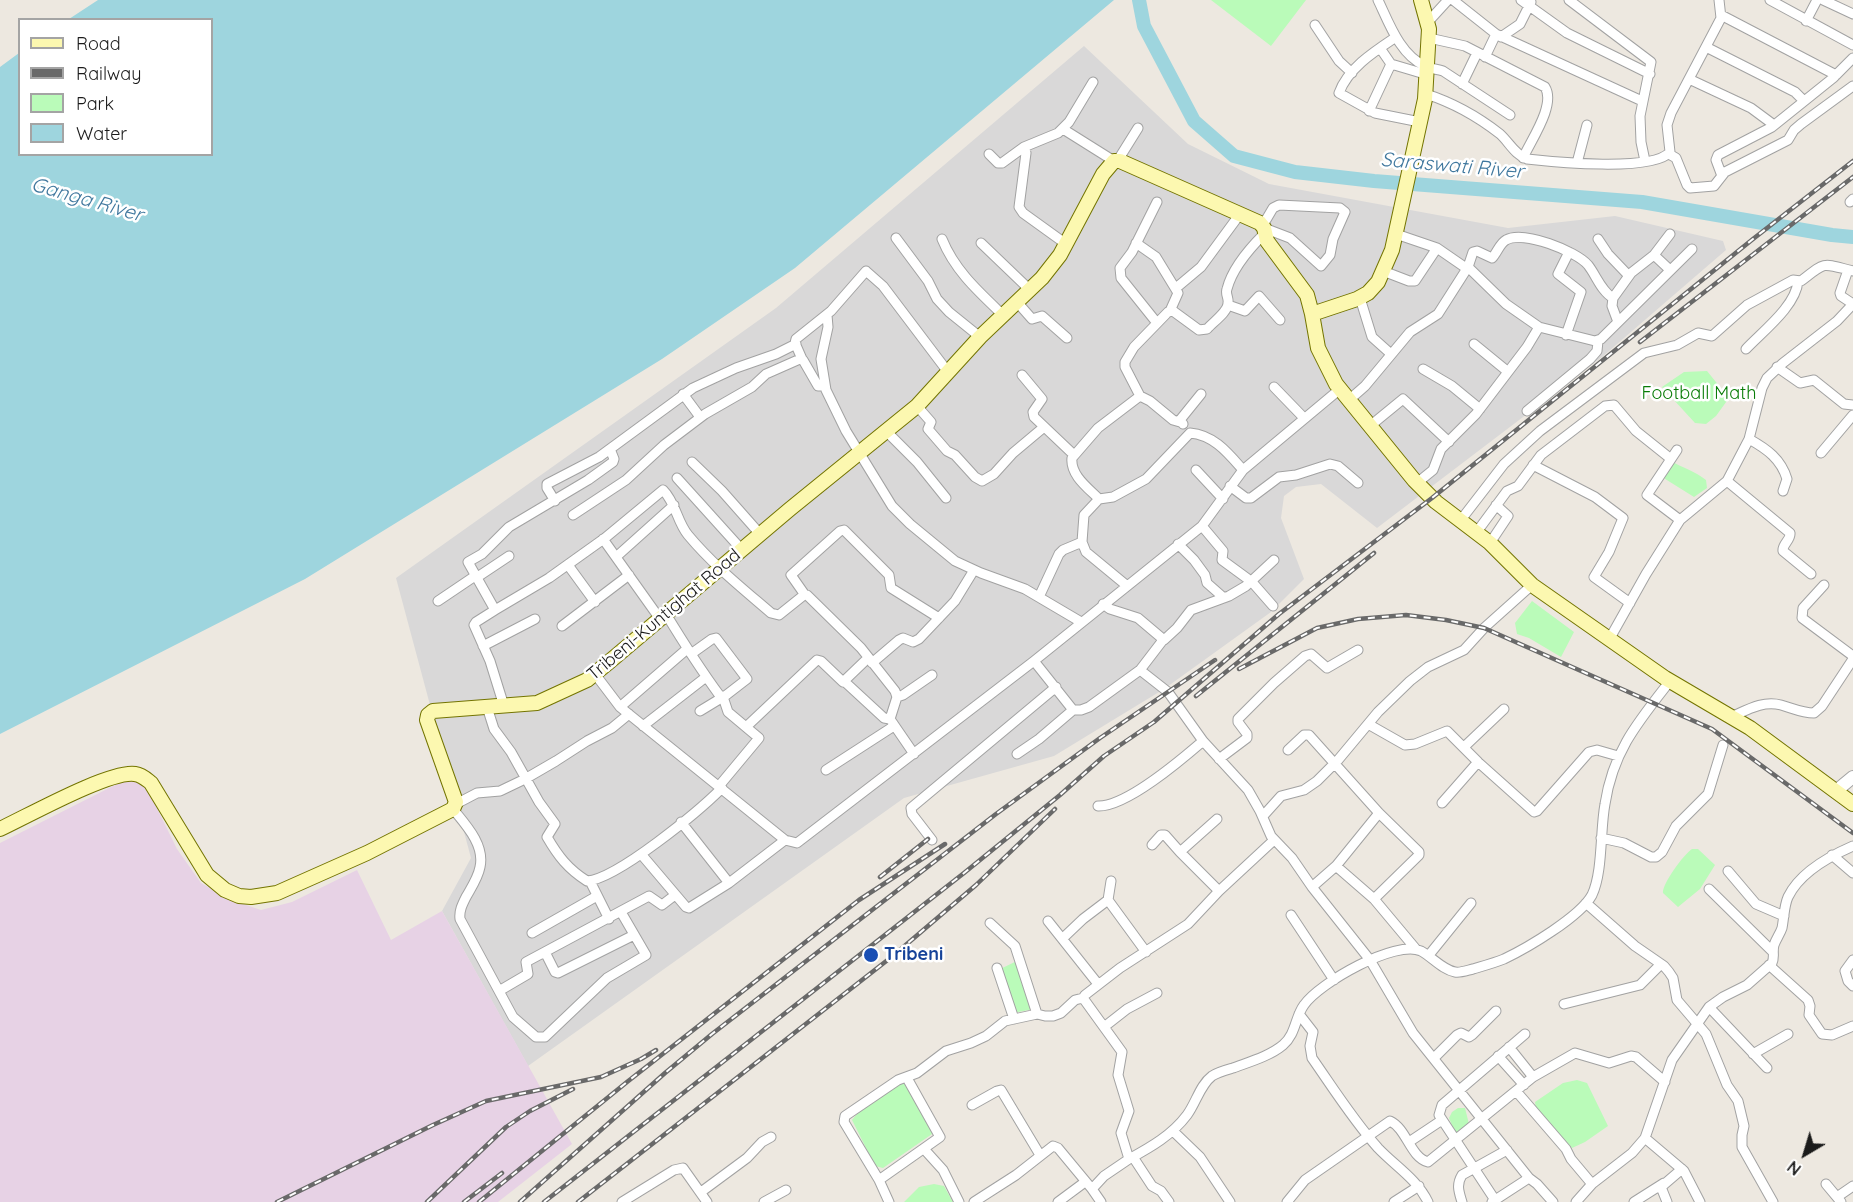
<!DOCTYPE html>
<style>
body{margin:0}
#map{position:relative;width:1853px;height:1202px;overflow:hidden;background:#ede8e0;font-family:Quicksand,sans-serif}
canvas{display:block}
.legend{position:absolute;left:18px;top:18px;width:195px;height:138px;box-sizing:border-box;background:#fff;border:2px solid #a4a4a4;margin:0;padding:8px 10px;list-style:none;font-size:18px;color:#1b1b1b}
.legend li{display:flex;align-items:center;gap:12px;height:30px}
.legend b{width:30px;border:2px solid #a4a4a4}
.north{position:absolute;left:1775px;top:1124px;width:60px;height:60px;-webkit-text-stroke:4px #fff;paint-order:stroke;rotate:218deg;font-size:16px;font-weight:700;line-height:24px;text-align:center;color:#1b1b1b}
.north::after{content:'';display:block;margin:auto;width:21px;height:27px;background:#1b1b1b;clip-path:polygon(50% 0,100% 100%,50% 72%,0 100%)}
</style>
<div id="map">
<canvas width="1853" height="1202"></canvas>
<ul class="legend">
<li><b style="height:8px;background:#fcf8b0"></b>Road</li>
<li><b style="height:8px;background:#696969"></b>Railway</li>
<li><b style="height:16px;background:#bafbb9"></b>Park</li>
<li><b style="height:16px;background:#9ed5de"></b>Water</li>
</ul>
<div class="north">N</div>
</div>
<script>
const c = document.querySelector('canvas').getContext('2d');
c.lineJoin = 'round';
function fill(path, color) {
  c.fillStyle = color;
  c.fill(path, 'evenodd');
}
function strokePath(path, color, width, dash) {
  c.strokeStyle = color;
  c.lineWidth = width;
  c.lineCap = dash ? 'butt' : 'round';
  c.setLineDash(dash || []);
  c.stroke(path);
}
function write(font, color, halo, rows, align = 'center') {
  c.font = font + ' Quicksand,sans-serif';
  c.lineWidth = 5;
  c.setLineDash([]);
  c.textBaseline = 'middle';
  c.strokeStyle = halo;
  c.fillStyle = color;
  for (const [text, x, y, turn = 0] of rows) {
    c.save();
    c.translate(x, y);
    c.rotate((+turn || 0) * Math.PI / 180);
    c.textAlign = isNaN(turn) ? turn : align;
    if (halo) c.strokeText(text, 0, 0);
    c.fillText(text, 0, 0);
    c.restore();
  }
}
fill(new Path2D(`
 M1084 46 1188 144 1269 184 1508 228 1615 216 1723 241 1726 250 1602 357 1377 528 1321 484 1296 487 1284 496 1281 518 1304 579 1271 612 1164 689 1054 756 904 798 528 1066 442 911 471 858 396 578 776 308Z`), '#d9d8d8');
fill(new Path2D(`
 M131 777 147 788 177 849 201 883 231 900 261 910 292 902 357 870 391 940 442 911 572 1144 498 1202H0V843Z`), '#e7d2e5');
fill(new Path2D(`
 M1211 0H1306L1271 46Z
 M1707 371 1729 398 1716 416 1706 424 1695 423 1662 387 1684 372Z
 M1671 461C1683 468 1695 471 1706 480L1707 488 1694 497 1662 477Z
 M1532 601 1574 632 1561 657 1529 638 1517 634 1515 623Z
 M1692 849H1698L1715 865 1700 889 1678 907 1663 893C1662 884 1684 854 1692 849Z
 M1019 960 1034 1009 1013 1013 996 971Z
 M1577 1080 1587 1083 1608 1126 1585 1142 1572 1148 1536 1109 1535 1102 1563 1083Z
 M909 1081 935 1132 883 1168 875 1166 852 1120C866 1103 886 1082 909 1081Z
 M1458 1108H1465L1469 1124 1464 1130 1455 1133 1449 1118 1452 1112Z
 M934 1184 944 1186 953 1202H904L919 1187Z`), '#bafbb9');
fill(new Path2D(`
 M98 0H1114L795 268 662 359 305 579 0 734V67L19 53 20 154H212V20L69 19Z`), '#9ed5de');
strokePath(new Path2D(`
 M1139 0 1144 26 1194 121 1234 156 1295 172 1374 181 1642 202 1832 235 1853 237`), '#9ed5de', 14);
const minor = new Path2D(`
 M1378 0C1389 23 1400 55 1425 66 1431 69 1437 69 1443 71L1510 115
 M1453 0 1496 34 1642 101
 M1521 0 1567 33 1650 74
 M1569 0 1651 62 1640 116 1641 142 1645 161
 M1770 0 1853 45
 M1823 0 1853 14
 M1721 15 1836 75
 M1806 21 1817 0
 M1427 23 1448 0
 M1315 25 1339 61 1352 73
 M1396 37C1375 51 1348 68 1339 93L1375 113 1420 122
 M1501 37 1520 24 1531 2
 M1429 38 1465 46 1545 87C1556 105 1531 140 1523 158
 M1706 47 1795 92 1804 101
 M1380 48 1391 64 1428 75
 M1485 57 1496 34
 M1689 79 1751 108 1774 125
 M1462 84 1477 53
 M1426 94C1454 103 1477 116 1500 134 1509 142 1515 155 1527 159 1554 162 1653 172 1670 152L1667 125 1671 113 1721 18 1719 0
 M1369 111 1391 64
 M1063 129 1114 161
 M1024 147 1026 153 1019 207 1023 213 1066 244
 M989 154 998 163H1002L1024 147 1058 133 1069 122 1093 82
 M1669 154 1676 158 1687 185 1690 188 1714 186 1725 172 1788 140 1794 130 1801 124 1853 86
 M1118 160 1138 128
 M1577 163 1587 125
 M1722 176 1716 160 1718 155 1772 127 1833 78 1853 58
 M1850 202 1853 199
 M1263 225 1273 208 1279 205 1340 208 1345 212 1333 239 1330 255 1321 266 1290 238 1264 228
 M1396 234 1437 248 1466 268
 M896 238 928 281 937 299 949 312 980 337
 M942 239C955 271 979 292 1003 315
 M1598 239 1608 254 1629 276
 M981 243 1030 290
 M1136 243 1156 257 1178 293 1170 311
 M1654 255 1670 270
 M1468 267 1473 252 1477 251 1492 258C1497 253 1500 243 1506 240 1523 230 1576 251 1588 265 1596 275 1601 291 1613 298
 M1848 270 1840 293 1841 296 1853 304
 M1383 271 1409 281H1415L1437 248
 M1176 288 1201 267 1240 214
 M1360 298 1372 337 1391 354
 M1017 302 1032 319 1042 316 1067 338
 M1228 305 1245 311 1259 296 1280 320
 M827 315 828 327 821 359 826 390 846 431 892 506 910 524 955 561 981 573 1025 589 1081 622
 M1618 322 1612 306 1613 298 1631 273 1654 255 1670 234
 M1157 323 1121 278 1120 268 1132 252 1157 202
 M1566 335 1581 292 1558 274 1569 252
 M1474 344 1507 371
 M1746 349C1763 331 1796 306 1798 281
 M802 359 795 343 796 339 831 311 866 271 883 286 948 372
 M1777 367 1800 383 1814 380 1844 404 1853 405
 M1423 369 1452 386 1480 409
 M1022 375 1042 399 1033 412 1034 417 1074 455
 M1274 387 1304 418
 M683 394 700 417
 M1349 400 1365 386 1410 332 1438 314 1468 267 1506 304 1539 327 1595 341 1601 339 1692 249
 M917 406 931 422 928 429 947 451 955 455 975 477 982 481 994 474 1013 453 1044 427
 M1527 411 1590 359 1597 351 1598 341
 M1180 422 1173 420 1150 401 1140 396 1125 367V362L1134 347 1168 312 1173 311 1199 330 1207 329C1213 322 1228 312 1228 303 1229 298 1225 294 1227 289 1232 269 1250 248 1264 234
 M1183 424 1180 420 1201 394
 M1370 426 1403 399 1449 442
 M887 432 917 462 946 498
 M1749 439C1767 449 1781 459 1787 479L1783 491
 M1677 450 1647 495 1680 520
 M1821 453 1853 415
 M692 462 722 491 760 534
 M1533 465 1595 497 1623 518 1609 552 1594 577 1630 603
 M1196 470 1223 499
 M677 478 742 550
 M1727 481 1790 533C1791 540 1782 544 1783 551L1811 574
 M1417 483 1433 470 1441 449 1476 414 1527 347 1539 327
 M1230 486 1246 498H1251L1279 477 1296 475 1330 464 1338 466 1358 483
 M1099 499C1088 488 1070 475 1072 458L1098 428 1140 396
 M555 501 547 488V484L599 457 693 388 736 368 776 354 796 344
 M573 515 626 480 664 445 705 414 752 387 766 374 800 359 803 360 818 386H825
 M1460 521 1504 464 1540 431 1644 353 1677 345 1698 333 1712 336 1747 305 1793 280 1801 281C1827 261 1821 263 1853 271
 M1202 526 1223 551 1222 560 1252 582 1273 606
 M1476 533 1507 491 1518 486 1541 455 1605 406 1614 405 1636 431 1671 459
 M603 539 660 619
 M1490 543 1508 516 1496 505
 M1178 544 1194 560 1205 575 1207 583 1224 598
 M616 557 674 505
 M568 565 595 602
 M476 578 509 556
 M1126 585 1086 552 1082 542 1084 515 1099 499 1113 497 1146 479 1190 433C1214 435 1228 453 1243 470
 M1824 585 1803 608 1802 618 1853 656
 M805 595 791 575 840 531 844 530 889 575 891 588 939 618
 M1039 597 1059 554 1063 550 1082 542
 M438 601 475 576
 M1103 604 1110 609 1138 618 1164 640 1177 628 1191 610 1229 596 1246 586 1274 560
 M495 610 549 578 605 538 663 490C676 503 677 522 688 535 713 565 742 588 771 613L779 615 804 595H807L861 648 895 691 897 697 890 719 914 754
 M666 614C683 642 701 670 720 696H725L747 679 716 638 712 639 691 654
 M562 626 629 575
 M1610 638 1646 574 1680 520 1727 481 1749 439 1762 388 1767 378 1783 363 1837 321 1853 304
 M483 646 535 619
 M872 663 899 640 903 638 913 642 919 639 955 601 974 570
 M1140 670 1168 692 1203 741 1248 790 1260 811 1271 836 1292 858 1312 887 1370 960 1413 1033 1529 1178
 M595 674 620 707 785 840 797 843 1034 661 1202 526 1243 470 1340 389
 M845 682 884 718 890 719
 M897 697 903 695 932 675
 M504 706 490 661 474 625 476 622 495 610 468 562 482 554 509 527 588 480 613 462 614 459 610 449
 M487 707 494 729 511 752 539 802 555 824 547 837C558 856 568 869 587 881 617 879 699 811 722 788
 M620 707 687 649
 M1073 710H1081L1089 707 1140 670 1163 640
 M700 711 723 697 728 712 759 738 719 786
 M1731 717C1747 710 1763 700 1781 705 1792 708 1802 713 1814 713L1822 706 1853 659
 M1368 724 1405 745 1415 744 1447 731 1478 762 1534 812 1537 811 1589 752 1597 750 1618 756
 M643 726 706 677
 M746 727 817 660 821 661 843 682 868 658
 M1464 747 1504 709
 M1288 750 1304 735H1309L1379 813 1419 852V855L1374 899 1336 866
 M1017 754 1039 739 1073 710 1034 661
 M1219 759 1247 738V734L1238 722V719L1274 683 1305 656 1311 654 1327 668 1358 650
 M826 770 894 726
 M1442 803 1478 762
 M456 804 477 793 500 791 525 779 556 761 587 741 612 728 629 714
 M1098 806C1126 807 1181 760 1203 741
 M453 809C466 825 485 845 480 867 478 878 471 888 466 897 462 905 459 911 460 919L513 1017 536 1037H545L607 978 646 955 621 912
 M1263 816 1281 796 1304 790 1317 781 1338 760 1378 712 1410 681 1428 667 1464 650 1484 628 1532 585
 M681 822 729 883
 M1601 838 1624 843 1651 857H1656L1662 852 1676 826 1708 794 1723 745
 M932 840 912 814 911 808 1056 687
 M1152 845 1161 835H1165L1180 852 1219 891
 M1180 852 1217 819
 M641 854 686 907 689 908 729 883 785 840
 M1832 855 1853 873
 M1728 871 1756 904 1784 916
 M590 881 609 919
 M1111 881 1108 900 1146 952
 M1312 887 1336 866 1379 813
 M1709 889 1773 952
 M1374 899 1415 948
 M1586 903 1635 946 1664 966 1669 972 1673 978 1677 1000 1706 1034 1727 1085 1738 1101 1744 1126 1742 1135V1147L1773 1202
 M1291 915 1334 980
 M1048 921 1098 984
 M990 923 1015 946 1037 1014
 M532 933 597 896
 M1063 938 1083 919 1108 900
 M545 952 555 972 558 973 634 935
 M1429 955 1471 903
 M1853 960 1845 971 1848 981 1853 986
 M1769 965 1808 1000 1810 1006 1809 1015 1822 1034 1832 1035 1853 1026
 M997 968 1014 1019
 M499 991 528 974 526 962 649 896 662 905 675 895
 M1564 1004 1640 985 1661 964
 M1709 1007 1767 1068
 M1299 1014 1313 1032 1310 1046 1312 1058C1333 1088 1353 1120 1378 1148 1395 1166 1417 1179 1428 1202
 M1104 1027 1127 1009 1157 993
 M1509 1047 1533 1077
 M1753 1054 1788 1034
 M1498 1056 1524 1085
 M1434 1058 1457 1035 1461 1033 1469 1037 1472 1035 1496 1011
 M1516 1091 1566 1149 1571 1159 1592 1184
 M972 1105 997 1091 1001 1090 1040 1155
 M1173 1131 1200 1157 1230 1202
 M1645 1138 1684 1171 1700 1202
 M1409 1142 1442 1120
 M924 1149 943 1170 959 1202
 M1133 1157 1152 1186 1161 1191 1169 1202
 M1129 1159C1151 1147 1172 1135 1187 1115 1196 1103 1200 1085 1212 1076 1218 1072 1226 1070 1233 1068 1249 1062 1270 1056 1283 1045 1296 1034 1295 1017 1304 1005 1319 983 1396 939 1421 951 1432 957 1443 970 1455 972 1461 973 1468 970 1473 969 1483 966 1494 963 1504 959 1527 948 1580 917 1592 895 1603 872 1600 830 1605 804 1613 751 1638 722 1670 681
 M879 1180 940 1137 907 1078
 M1826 1184 1841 1202
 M701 1192 747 1158 762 1142 771 1137
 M1837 1197 1853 1186
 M1495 1200 1439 1115 1442 1105 1525 1034
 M622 1202 674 1170 683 1168 707 1202
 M764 1202 786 1190
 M889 1202 879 1180 844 1122 845 1116 898 1080 917 1073 946 1051 971 1043 986 1036 1005 1021 1037 1014 1045 1016H1053L1061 1013 1075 1000 1083 998
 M974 1202 1016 1175 1053 1146 1058 1148 1092 1189
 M1058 1202 1085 1182
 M1101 1202 1092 1189 1104 1176 1129 1159 1121 1133 1129 1111 1118 1075 1122 1052 1083 998 1085 995 1120 968 1188 924 1219 891 1274 840
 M1287 1202 1305 1180 1390 1121C1407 1129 1410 1157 1428 1162L1533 1077 1575 1053 1609 1063 1631 1056 1636 1057 1665 1082
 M1394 1202 1419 1186
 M1462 1202C1459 1192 1456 1185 1462 1175L1507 1150
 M1492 1202 1529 1178 1537 1184 1553 1202
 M1576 1202 1592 1184 1632 1153 1645 1138 1672 1060 1709 1007 1723 997 1747 985 1772 963C1775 957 1772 952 1774 945 1776 939 1780 934 1782 928 1784 918 1784 906 1788 897 1800 872 1830 856 1853 846
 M1634 1202 1664 1183
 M1667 1202 1661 1187 1682 1169`);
const tertiary = new Path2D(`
 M1836 791 1853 777`);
const secondary = new Path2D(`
 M1421 0 1429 29 1425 99 1392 250 1378 282 1368 293 1357 299 1312 314 1318 348 1336 384 1414 480 1436 502 1490 543 1532 585 1665 678 1750 728 1853 804
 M0 829C26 817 110 770 135 774 142 775 146 779 151 783L207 875 225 890 239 896 251 897 277 893 367 853 453 809 456 802 427 720 428 715 433 711 537 703 587 680 609 662 790 509 917 406 980 337 1042 278 1060 255 1103 174 1114 161H1120L1260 223 1264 228 1267 241 1307 295 1312 314`);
strokePath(minor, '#a2a2a2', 11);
strokePath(tertiary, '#a2a2a2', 14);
strokePath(secondary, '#737400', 16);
strokePath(minor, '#fff', 9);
strokePath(tertiary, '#fff', 12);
strokePath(secondary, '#fcf8b0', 14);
const rail = new Path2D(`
 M1640 342 1853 177
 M1239 669 1317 628 1358 619 1406 615 1446 620 1484 628 1712 729 1853 833
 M1196 696 1374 553
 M880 877 928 839
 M277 1202 433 1125 486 1101 601 1077 641 1059 656 1050
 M427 1202 506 1127 530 1111 573 1089
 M464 1202 502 1173
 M479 1202 627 1082 859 900 945 844
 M520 1202 665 1073 712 1034 996 814 1100 738 1215 660
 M544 1202 964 873 1060 795 1104 756 1154 722 1279 614 1432 498 1753 239 1853 161
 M578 1202 894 955 976 885 1055 809`);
strokePath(rail, '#696969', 4.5);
strokePath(rail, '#fff', 2, [7]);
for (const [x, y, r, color] of [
 [871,955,8,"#1a4fb4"]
]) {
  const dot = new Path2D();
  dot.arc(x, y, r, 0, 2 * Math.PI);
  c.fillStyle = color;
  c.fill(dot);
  strokePath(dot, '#fff', 2);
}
write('18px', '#097c07', '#fff', [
 ["Football Math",1699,394]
]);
write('18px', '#1b1b1b', '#fff', [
 ["Tribeni-Kuntighat Road",664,615,-40]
]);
write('bold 18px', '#164399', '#fff', [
 ["Tribeni",884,955]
], 'left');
write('italic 20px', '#40789e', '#fff', [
 ["Saraswati River",1452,166,5],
 ["Ganga River",87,200,16]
]);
</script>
